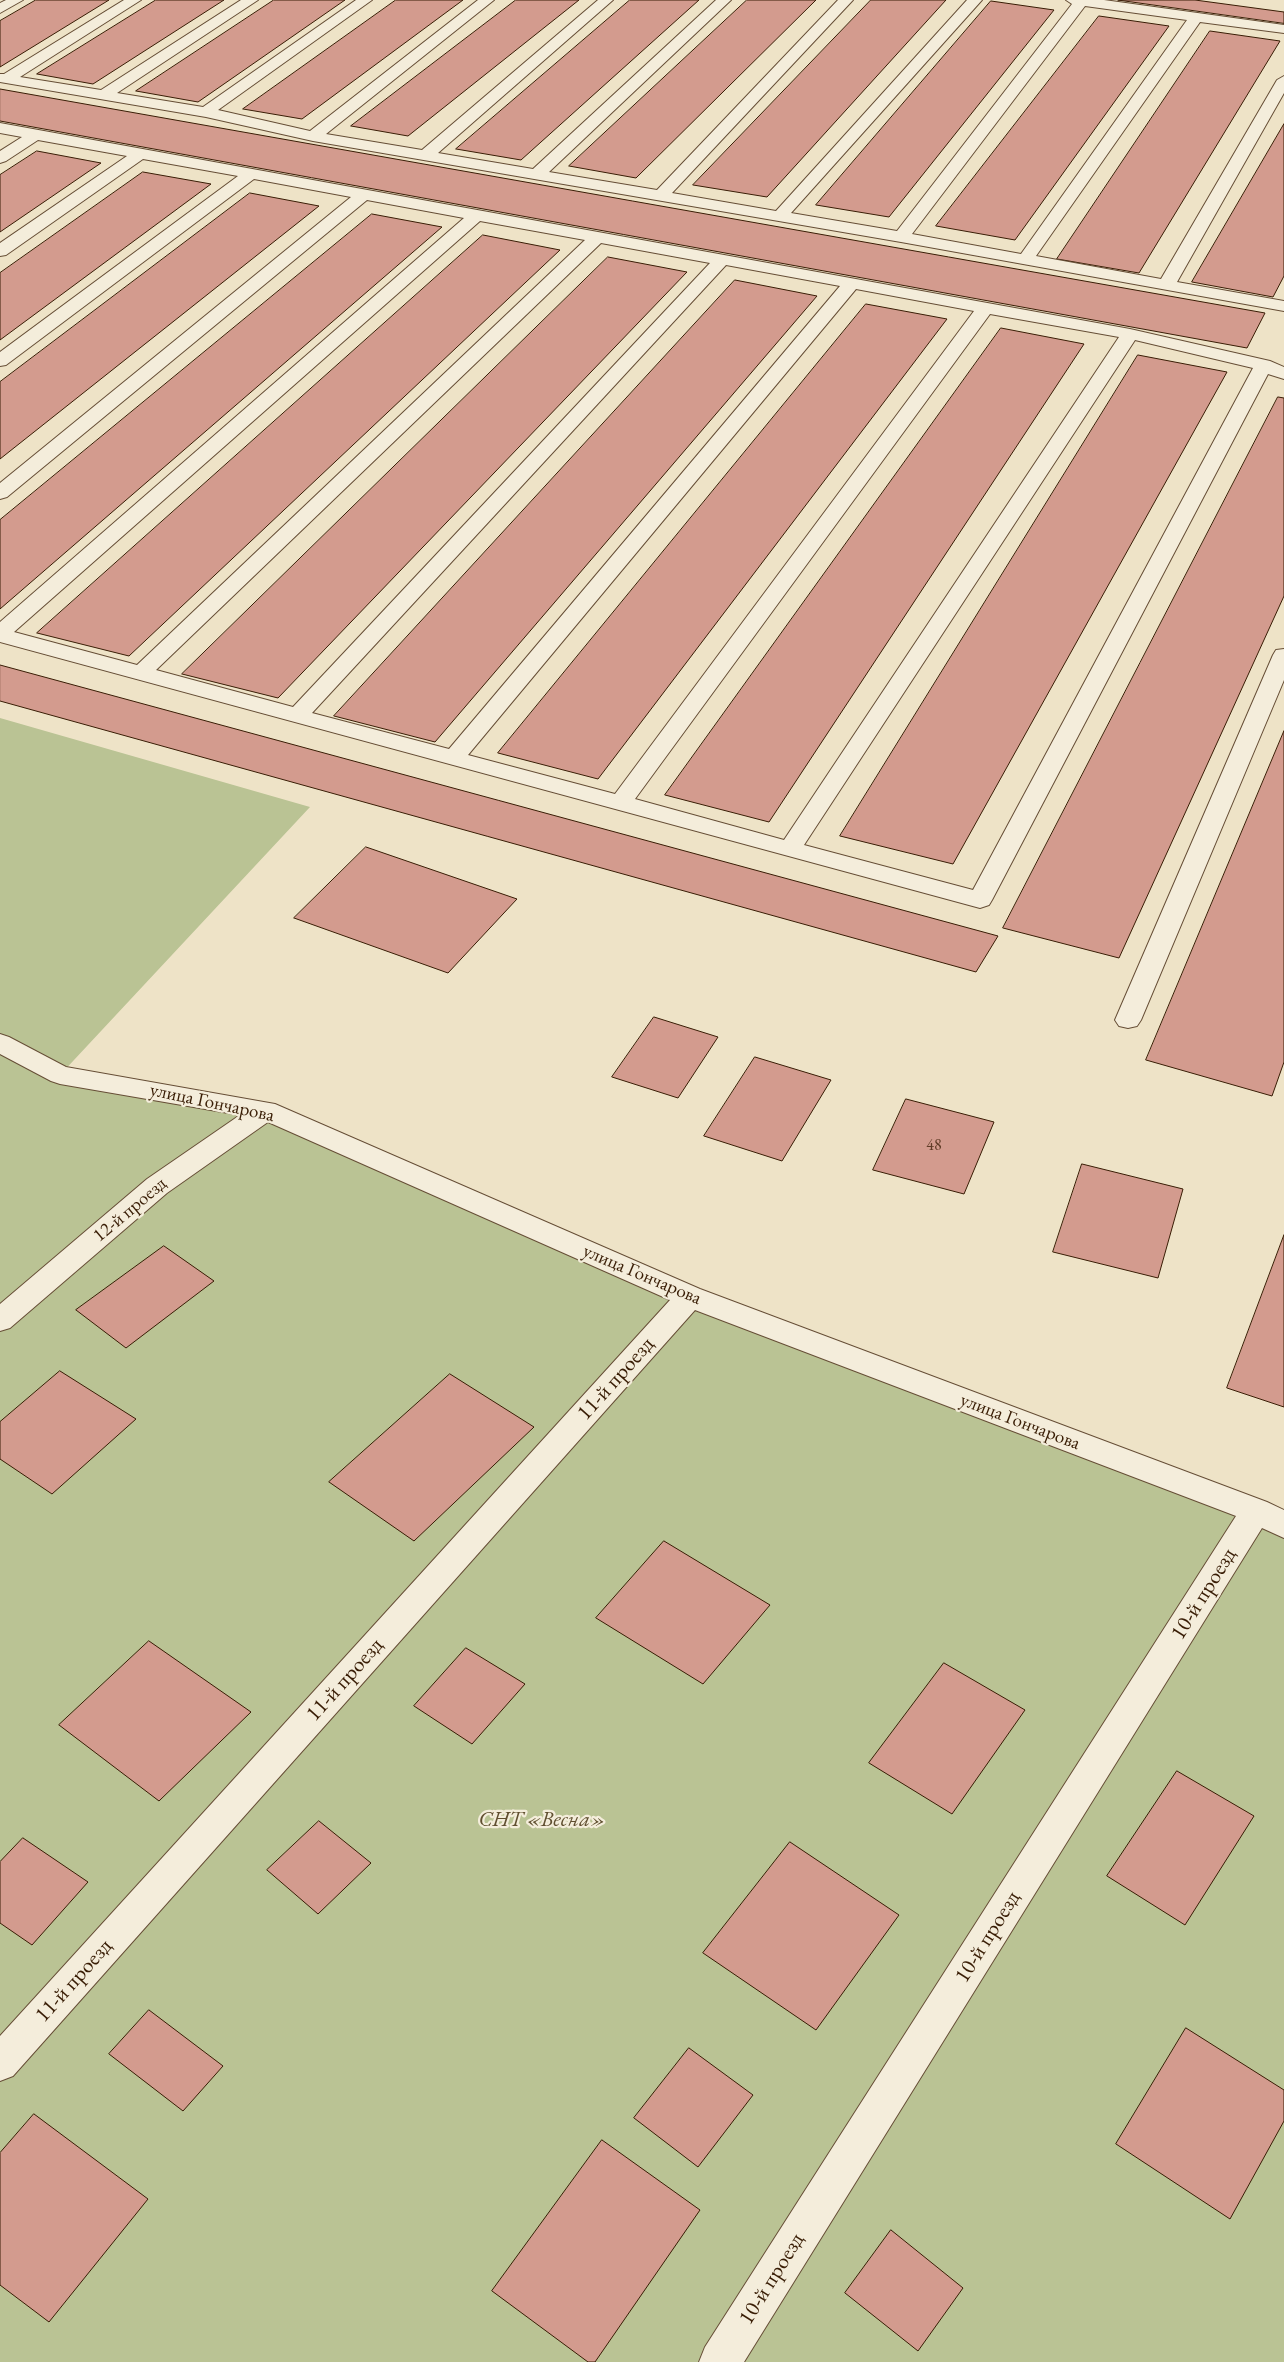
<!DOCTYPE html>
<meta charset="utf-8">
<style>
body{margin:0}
canvas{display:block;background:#eee3c7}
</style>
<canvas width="1284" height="2362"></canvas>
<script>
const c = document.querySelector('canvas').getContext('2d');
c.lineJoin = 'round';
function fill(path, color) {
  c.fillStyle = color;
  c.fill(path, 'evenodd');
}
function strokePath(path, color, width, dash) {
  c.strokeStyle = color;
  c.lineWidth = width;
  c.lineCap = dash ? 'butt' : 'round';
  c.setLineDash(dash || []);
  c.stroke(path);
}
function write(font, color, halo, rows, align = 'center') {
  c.font = font + ' "EB Garamond",serif';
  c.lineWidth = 4.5;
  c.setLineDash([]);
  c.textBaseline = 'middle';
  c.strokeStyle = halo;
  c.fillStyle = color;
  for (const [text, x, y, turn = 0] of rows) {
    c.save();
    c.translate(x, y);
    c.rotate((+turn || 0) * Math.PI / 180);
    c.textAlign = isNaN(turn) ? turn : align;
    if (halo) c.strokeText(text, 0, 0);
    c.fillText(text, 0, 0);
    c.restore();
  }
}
fill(new Path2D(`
 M0 718 310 807 60 1075 266 1110 690 1297 1284 1525V2362H0Z`), '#bac394');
const building = new Path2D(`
 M36 0H109L0 67V21Z
 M156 0H224L93 84 37 74Z
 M274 0H345L198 102 136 91Z
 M396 0H463L302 119 243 109Z
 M516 0H579L408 136 351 126Z
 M630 0H699L521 160 456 149Z
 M747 0H816L636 178 569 166Z
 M871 0H946L767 197 693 185Z
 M1118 0H1195L1284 12V23Z
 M991 1 1054 10 889 217 816 205Z
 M1099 16 1169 26 1015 240 936 226Z
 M1210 31 1280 41 1139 273 1057 259Z
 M0 89 1265 313 1247 348 0 121Z
 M1284 124V276L1273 297 1192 282Z
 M37 151 101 163 0 232V175Z
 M143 172 211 184 0 340V273Z
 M250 193 319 206 0 459V382Z
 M372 214 442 227 0 609V520Z
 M483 235 560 250 129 656 37 633Z
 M608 257 687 272 278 698 182 674Z
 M735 280 817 296 435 742 334 716Z
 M866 304 947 319 598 779 498 753Z
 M1001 328 1084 344 769 822 665 795Z
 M1138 355 1227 372 953 864 840 836Z
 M1278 397 1284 398V596L1119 958 1003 928Z
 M0 665 998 936 976 972 0 701Z
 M1284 731V1062L1272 1096 1146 1060Z
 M366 847 517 899 448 973 294 918Z
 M654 1017 718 1037 678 1098 612 1077Z
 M755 1057 831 1080 782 1161 704 1136Z
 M906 1099 994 1122 964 1194 873 1170Z
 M1082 1164 1183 1189 1158 1278 1053 1252Z
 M1284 1235V1407L1227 1388Z
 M164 1246 214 1281 126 1348 76 1310Z
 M60 1371 136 1419 52 1494 0 1459V1422Z
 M450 1374 534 1427 414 1541 329 1482Z
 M664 1541 770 1605 703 1684 596 1618Z
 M149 1641 251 1712 159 1801 59 1725Z
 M466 1648 525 1684 472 1744 414 1706Z
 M944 1663 1025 1710 952 1814 869 1763Z
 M1177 1771 1254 1816 1185 1925 1107 1876Z
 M319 1821 371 1863 318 1914 267 1870Z
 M23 1838 88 1882 32 1945 0 1923V1862Z
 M790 1842 899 1915 816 2030 703 1953Z
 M149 2010 223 2066 183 2111 109 2054Z
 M1186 2028 1284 2090V2121L1230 2219 1116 2144Z
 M689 2048 753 2095 698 2167 634 2118Z
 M34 2114 148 2199 49 2322 0 2285V2153Z
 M602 2140 700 2210 595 2362H588L492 2291Z
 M891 2230 963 2288 918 2351 845 2293Z`);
fill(building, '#d39b8e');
strokePath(building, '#391d05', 1);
const minor = new Path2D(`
 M6 0H23L0 13V3Z
 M124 0H141L20 77 101 90 241 0H258L117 93 203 107 356 0H372L218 110 310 131 478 0H494L326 134 422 150 598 0H613L438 153 533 169 716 0H731L549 172 657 190 838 0H853L672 193 776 211 967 0H982L791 213 897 231 1072 4 1066 0H1104L1284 25V33L1200 22 1036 256 1161 279 1277 80 1284 76V93L1177 282 1284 301V311L901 242 313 141 206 117 0 82V74H4ZM1085 6 1187 20 1021 254 912 234Z
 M0 123 1130 329 1270 361 1284 367V379L1268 374 992 900 989 905 980 908 0 642V622L464 218 367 200 7 497 0 499V483L351 197 254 179 6 365 0 366V352L238 176 143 159 6 255 0 256V243L127 156 38 140 6 161 0 163V151L22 137 0 133ZM480 221 585 240 137 665 14 632ZM601 243 710 263 293 707 156 670ZM726 265 840 286 449 749 312 713ZM856 289 974 311 615 794 468 755ZM990 314 1119 337 784 840 635 799ZM1135 340 1253 368 973 890 804 845Z
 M1284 649V680L1141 1020 1137 1026 1128 1028 1119 1026 1115 1020 1273 655 1276 650Z
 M0 1034 9 1037 66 1067 275 1104 700 1289 1267 1502 1284 1510V1538L1262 1528 744 2362H699L705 2347 1236 1516 695 1310 13 2076 0 2081V2036L670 1300 268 1122 167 1193 10 1328 0 1331V1304L147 1179 240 1115 60 1084 51 1081 0 1054Z`);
strokePath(minor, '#664e36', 2);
fill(minor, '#f4eddb');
write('16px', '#603c27', null, [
 ["48",934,1146]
]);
write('19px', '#391d05', '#f4eddb', [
 ["улица Гончарова",212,1103,12],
 ["12-й проезд",130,1210,-40],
 ["улица Гончарова",642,1275,23],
 ["улица Гончарова",1020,1422,21]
]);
write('22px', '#391d05', '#f4eddb', [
 ["11-й проезд",616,1379,-48],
 ["10-й проезд",1204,1594,-58],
 ["11-й проезд",345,1680,-48],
 ["10-й проезд",988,1937,-58],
 ["11-й проезд",74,1981,-48],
 ["10-й проезд",772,2279,-58]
]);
write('italic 22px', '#604f30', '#f4eddb', [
 ["СНТ «Весна»",542,1820]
]);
</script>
